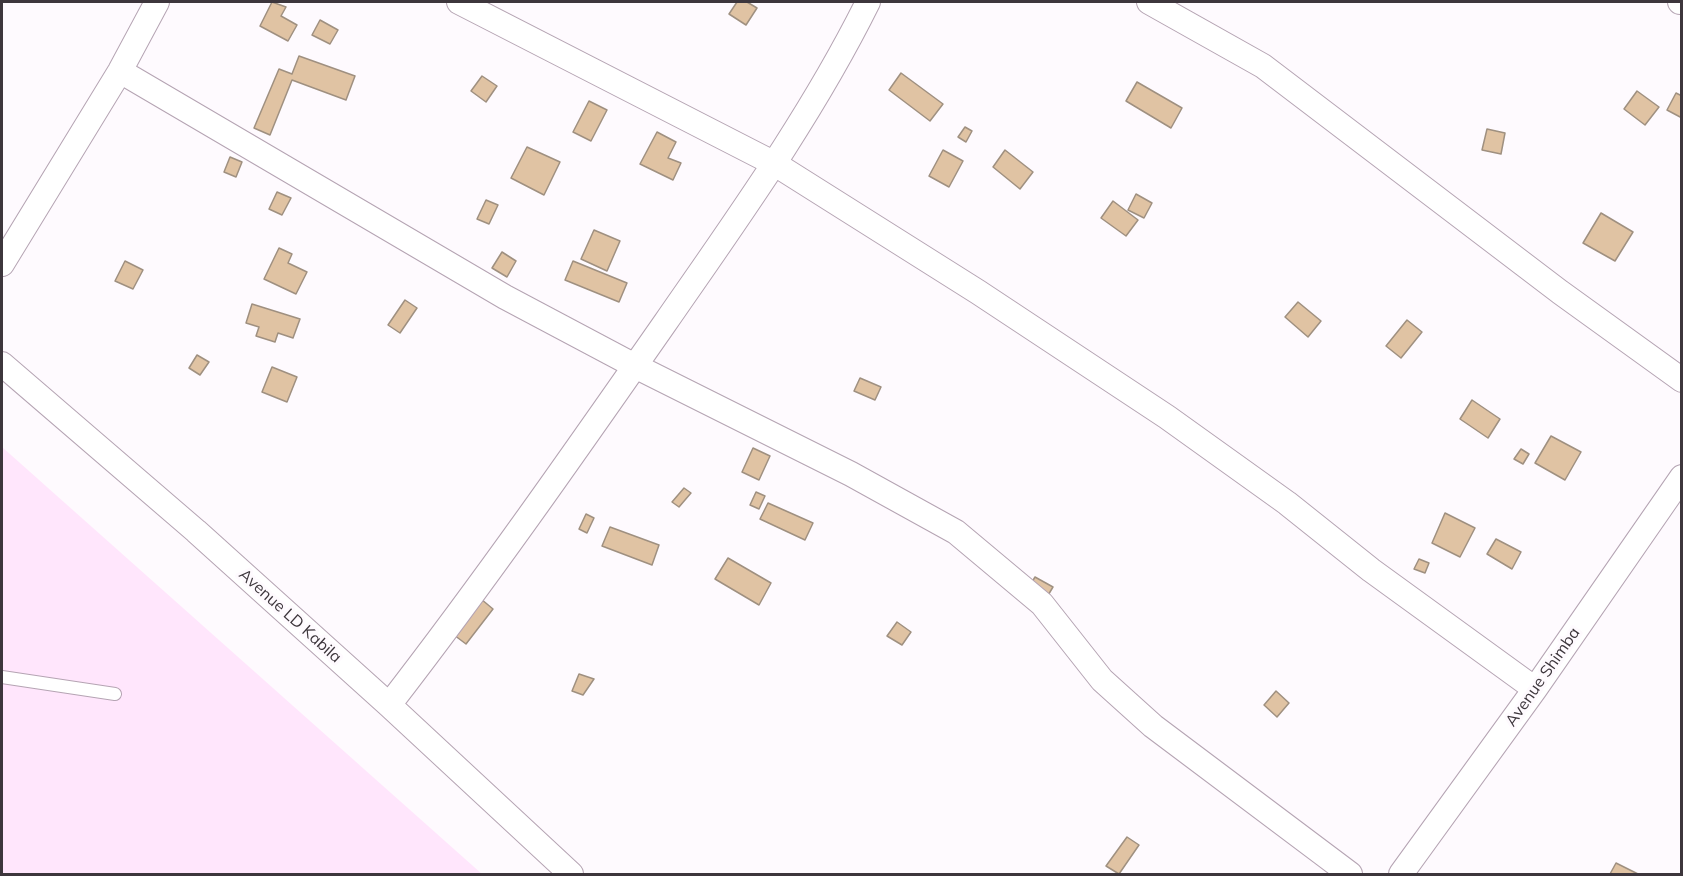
<!DOCTYPE html>
<style>
body{margin:0}
#map{position:relative;width:1683px;height:876px;overflow:hidden;background:#fefafe;font-family:Mulish,sans-serif}
canvas{display:block}
.frame{position:absolute;inset:0;border:3px solid #3d363c;pointer-events:none}
</style>
<div id="map">
<canvas width="1683" height="876"></canvas>
<div class="frame"></div>
</div>
<script>
const c = document.querySelector('canvas').getContext('2d');
c.lineJoin = 'round';
function fill(path, color) {
  c.fillStyle = color;
  c.fill(path, 'evenodd');
}
function strokePath(path, color, width, dash) {
  c.strokeStyle = color;
  c.lineWidth = width;
  c.lineCap = dash ? 'butt' : 'round';
  c.setLineDash(dash || []);
  c.stroke(path);
}
function write(font, color, halo, rows, align = 'center') {
  c.font = font + ' Mulish,sans-serif';
  c.lineWidth = 6;
  c.setLineDash([]);
  c.textBaseline = 'middle';
  c.strokeStyle = halo;
  c.fillStyle = color;
  for (const [text, x, y, turn = 0] of rows) {
    c.save();
    c.translate(x, y);
    c.rotate((+turn || 0) * Math.PI / 180);
    c.textAlign = isNaN(turn) ? turn : align;
    if (halo) c.strokeText(text, 0, 0);
    c.fillText(text, 0, 0);
    c.restore();
  }
}
fill(new Path2D(`
 M2 447 482 874H2Z`), '#ffe6fc');
const building = new Path2D(`
 M272 2 286 7 281 16 297 25 288 41 260 26Z
 M737 2H747L757 8 746 25 729 14Z
 M320 20 338 30 330 44 312 35Z
 M299 56 355 76 346 100 292 80 270 135 254 128 279 69 292 74Z
 M901 73 943 104 930 121 889 90Z
 M482 76 497 86 486 102 471 91Z
 M1137 82 1182 108 1171 128 1126 101Z
 M1637 91 1659 107 1645 125 1624 109Z
 M1676 93 1682 96V118L1667 110Z
 M589 101 607 110 591 141 573 132Z
 M965 127 972 131 966 142 958 137Z
 M1487 129 1505 133 1501 154 1482 150Z
 M657 132 676 142 668 158 681 163 673 180 640 164Z
 M527 147 560 162 544 195 511 178Z
 M943 150 963 161 949 187 929 176Z
 M1005 150 1033 172 1020 189 993 167Z
 M230 157 242 162 236 177 224 172Z
 M277 192 291 198 282 215 269 209Z
 M1136 194 1152 203 1144 218 1128 210Z
 M486 200 498 205 489 224 477 219Z
 M1113 201 1138 220 1126 236 1101 218Z
 M1601 213 1633 232 1615 261 1583 243Z
 M594 230 620 241 607 271 581 259Z
 M279 248 292 254 288 263 307 272 296 294 264 279Z
 M502 252 516 261 507 277 492 268Z
 M125 261 143 270 133 289 115 281Z
 M573 261 627 283 619 302 565 280Z
 M405 300 417 308 400 333 388 325Z
 M1298 302 1321 321 1308 337 1285 317Z
 M252 304 300 319 293 338 278 333 275 342 256 336 259 327 246 323Z
 M1407 320 1422 332 1401 358 1386 346Z
 M197 355 209 362 200 375 189 368Z
 M272 367 297 377 287 402 262 392Z
 M860 378 881 387 875 400 854 391Z
 M1472 400 1500 419 1488 438 1460 419Z
 M1551 436 1581 452 1565 480 1535 463Z
 M753 448 770 456 759 480 742 472Z
 M1521 449 1529 454 1523 464 1514 459Z
 M684 488 691 493 679 507 672 502Z
 M756 492 765 496 759 509 750 505Z
 M768 503 813 523 805 540 760 519Z
 M1445 513 1475 528 1460 557 1432 543Z
 M586 514 594 518 587 533 579 529Z
 M610 527 659 545 652 565 602 546Z
 M1496 539 1521 552 1512 569 1487 554Z
 M728 558 771 583 759 605 715 579Z
 M1419 559 1429 563 1425 573 1414 569Z
 M1035 577 1053 587 1047 597 1029 587Z
 M481 599 493 609 466 644 454 635Z
 M897 622 911 632 902 645 887 636Z
 M579 674 594 679 583 695 572 691Z
 M1276 691 1289 703 1277 717 1264 705Z
 M1127 837 1139 845 1119 874 1106 866Z
 M1616 863 1638 874H1610Z`);
fill(building, '#e0c3a3');
strokePath(building, '#9f9080', 1.5);
const lane = new Path2D(`
 M2 677 115 694`);
const street = new Path2D(`
 M459 2 775 164 978 292 1167 417 1287 503 1371 570 1535 689
 M1149 2 1263 66 1560 292 1682 380
 M1680 2H1682
 M120 71 505 297 635 366 851 474 956 532 1042 604 1102 680 1153 726 1350 874
 M2 264 120 71 157 2
 M2 364 196 531 389 705 571 874
 M389 705C485 581 575 452 665 323 737 219 812 115 868 2
 M1401 874 1535 689 1682 477`);
strokePath(lane, '#b5a4b3', 14);
strokePath(street, '#b5a4b3', 26);
strokePath(lane, '#fff', 12);
strokePath(street, '#fff', 24);
write('16px', '#3d363c', '#fefafe', [
 ["Avenue LD Kabila",290,616,42],
 ["Avenue Shimba",1543,677,-55]
]);
</script>
